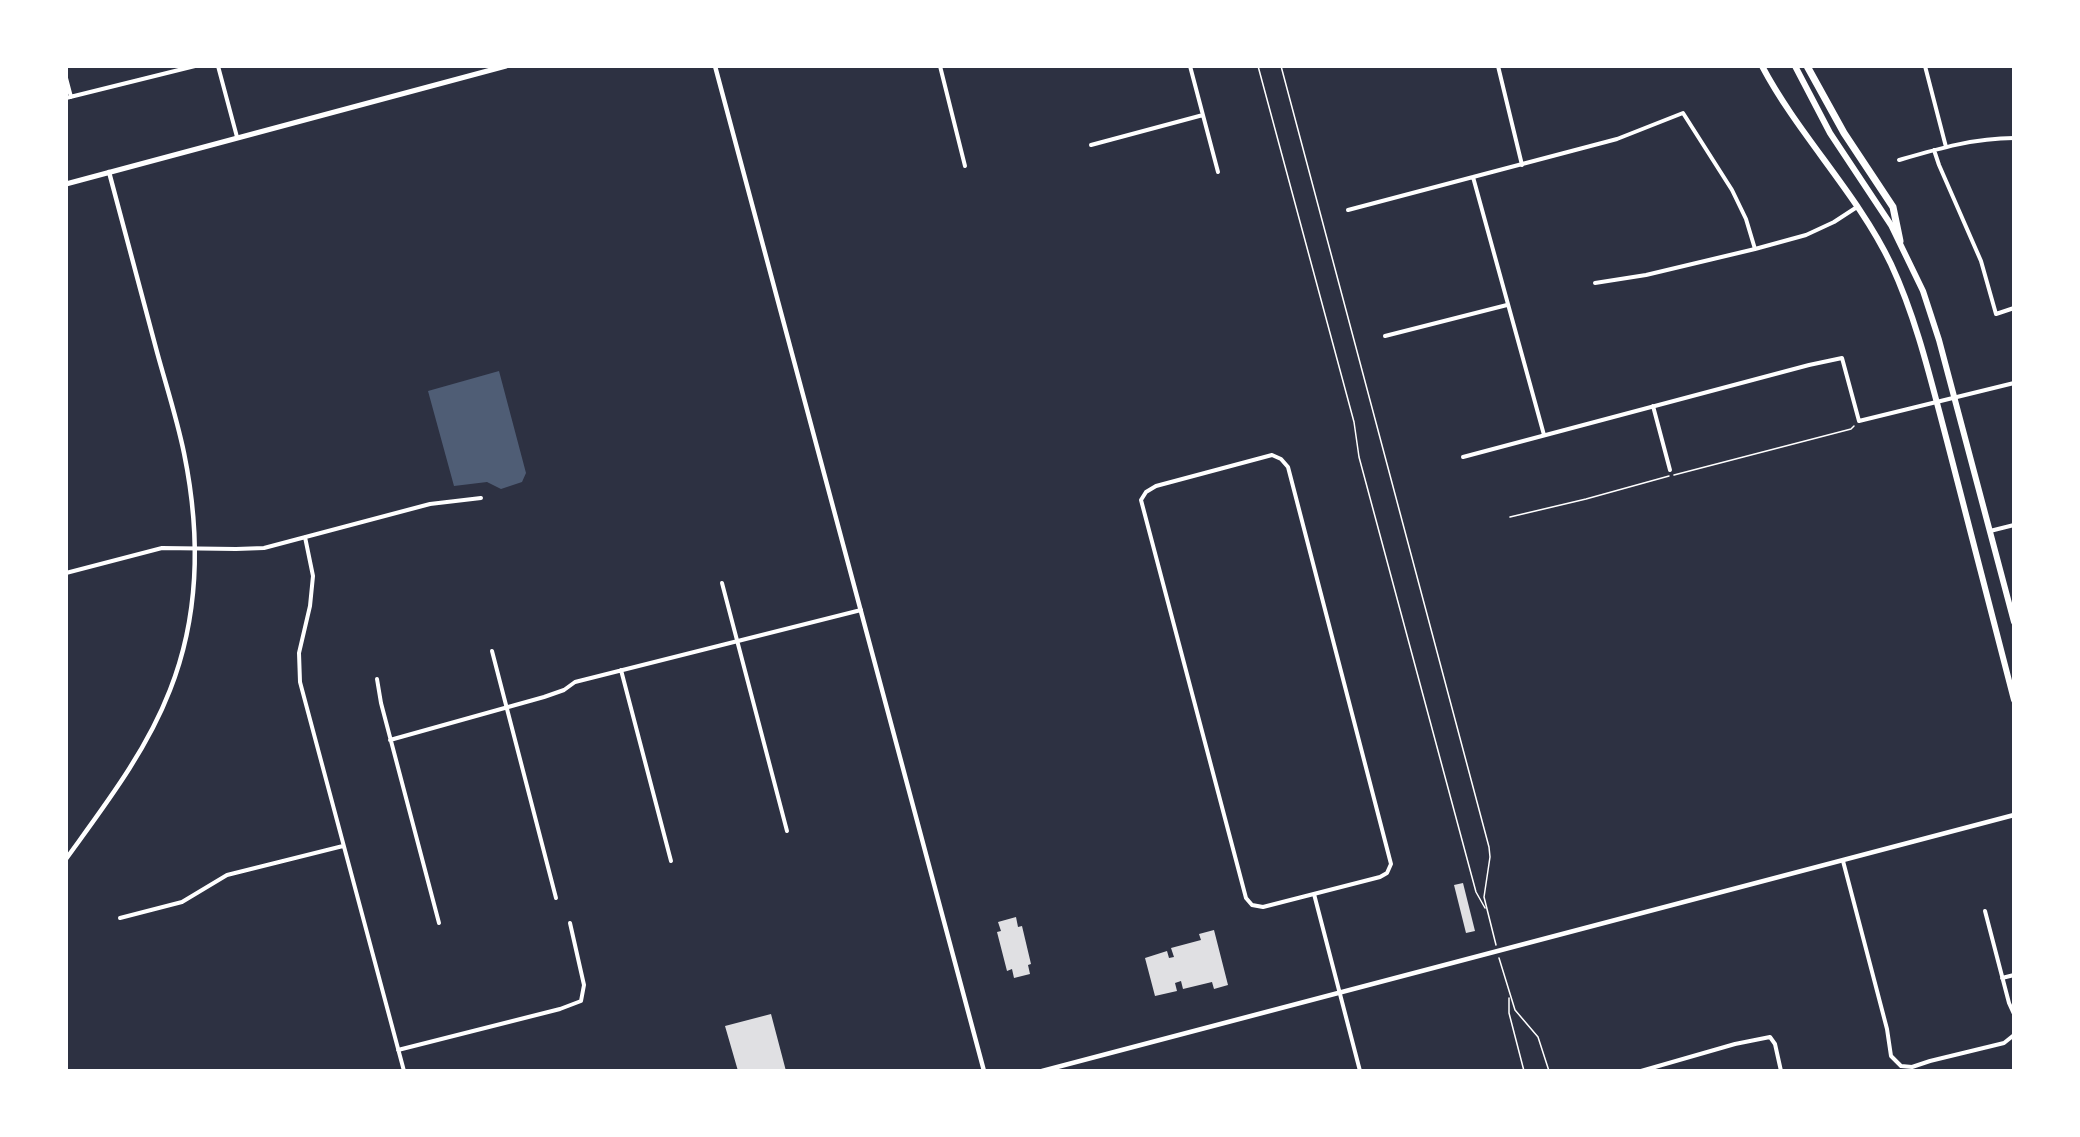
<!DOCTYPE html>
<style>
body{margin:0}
#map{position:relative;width:2080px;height:1137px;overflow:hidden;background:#2d3142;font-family:Karla,sans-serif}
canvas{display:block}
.frame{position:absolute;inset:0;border:68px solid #fff;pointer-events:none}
</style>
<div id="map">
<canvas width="2080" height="1137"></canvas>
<div class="frame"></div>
</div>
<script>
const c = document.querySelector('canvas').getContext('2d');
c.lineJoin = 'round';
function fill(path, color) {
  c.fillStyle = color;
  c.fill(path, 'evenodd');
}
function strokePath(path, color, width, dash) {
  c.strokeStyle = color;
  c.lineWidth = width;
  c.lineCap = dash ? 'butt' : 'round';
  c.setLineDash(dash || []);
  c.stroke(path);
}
fill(new Path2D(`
 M499 371 526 473 522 482 501 489 487 482 454 486 428 391Z`), '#4f5d75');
fill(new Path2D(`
 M1463 883 1475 931 1466 933 1454 885Z
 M1016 917 1018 927 1022 926 1031 964 1028 965 1030 974 1014 978 1012 969 1007 971 997 932 1001 931 998 922Z
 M1214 930 1228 985 1214 989 1212 982 1183 989 1181 981 1175 983 1177 991 1155 996 1145 958 1167 951 1169 958 1174 957 1171 948 1201 940 1199 934Z
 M771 1014 786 1071H738L725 1026Z`), '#e0e0e3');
strokePath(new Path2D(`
 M1258 66 1354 422 1359 457 1476 892 1485 908
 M1281 66 1489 847 1490 857 1484 897 1496 945
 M1674 475 1851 429 1854 426
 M1510 517 1586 499 1669 476
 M1499 958 1515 1010 1538 1037 1549 1071
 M1509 998V1013L1524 1071`), '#fff', 1.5);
strokePath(new Path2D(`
 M218 66 237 137
 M940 66 965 166
 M1190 66 1218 172
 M1498 66 1522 165
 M1925 66 1946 147
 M66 78 71 97
 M66 98 195 66
 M1091 145 1203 115
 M1934 150 1939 165 1981 261 1996 314 2014 308
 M1899 160C1937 149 1974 138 2014 138
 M1473 177 1544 435
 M1348 210 1617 139 1683 113 1732 190 1746 219 1755 249
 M1595 283 1646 275 1755 249 1806 235 1834 222 1857 207
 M1385 336 1507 305
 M1653 406 1670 470
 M1272 455 1281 459 1288 467 1391 864 1387 873 1380 877 1263 907 1252 905 1246 898 1141 500 1146 492 1156 486Z
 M1463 457 1809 365 1842 358 1859 421 2014 383
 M1990 531 2014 525
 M305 537 313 576 310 606 299 653 300 682 404 1071
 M66 573 162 548 236 549 264 548 430 504 481 498
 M722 583 787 831
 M492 651 556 898
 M621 670 671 861
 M377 679 381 703 439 923
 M390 740 544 697 564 690 575 682 861 610
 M1843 861 1887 1029 1891 1056 1901 1066 1912 1067 1930 1061 2004 1043 2014 1035
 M1314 894 1360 1071
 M1985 911 2009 1003 2014 1014
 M120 918 182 902 227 875 343 846
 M2002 978 2014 975
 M398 1050 560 1009 581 1001 584 985 570 923
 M1641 1071 1735 1044 1770 1037 1775 1044 1781 1071`), '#fff', 4);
strokePath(new Path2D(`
 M715 66 984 1071
 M66 859C105 805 146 752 170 690 200 614 200 531 184 453 177 419 166 385 157 352 141 292 125 232 109 172
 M1042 1071 2014 815`), '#fff', 4.5);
strokePath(new Path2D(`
 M66 184 506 66`), '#fff', 5);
strokePath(new Path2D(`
 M1762 66C1799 136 1857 193 1891 264 1917 320 1931 381 1947 441 1969 527 1992 614 2014 700
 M1795 66 1830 133 1891 225 1923 291 1939 340 2014 622`), '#fff', 6);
strokePath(new Path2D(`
 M1807 66 1844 133 1893 207 1900 241`), '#fff', 7);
</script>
